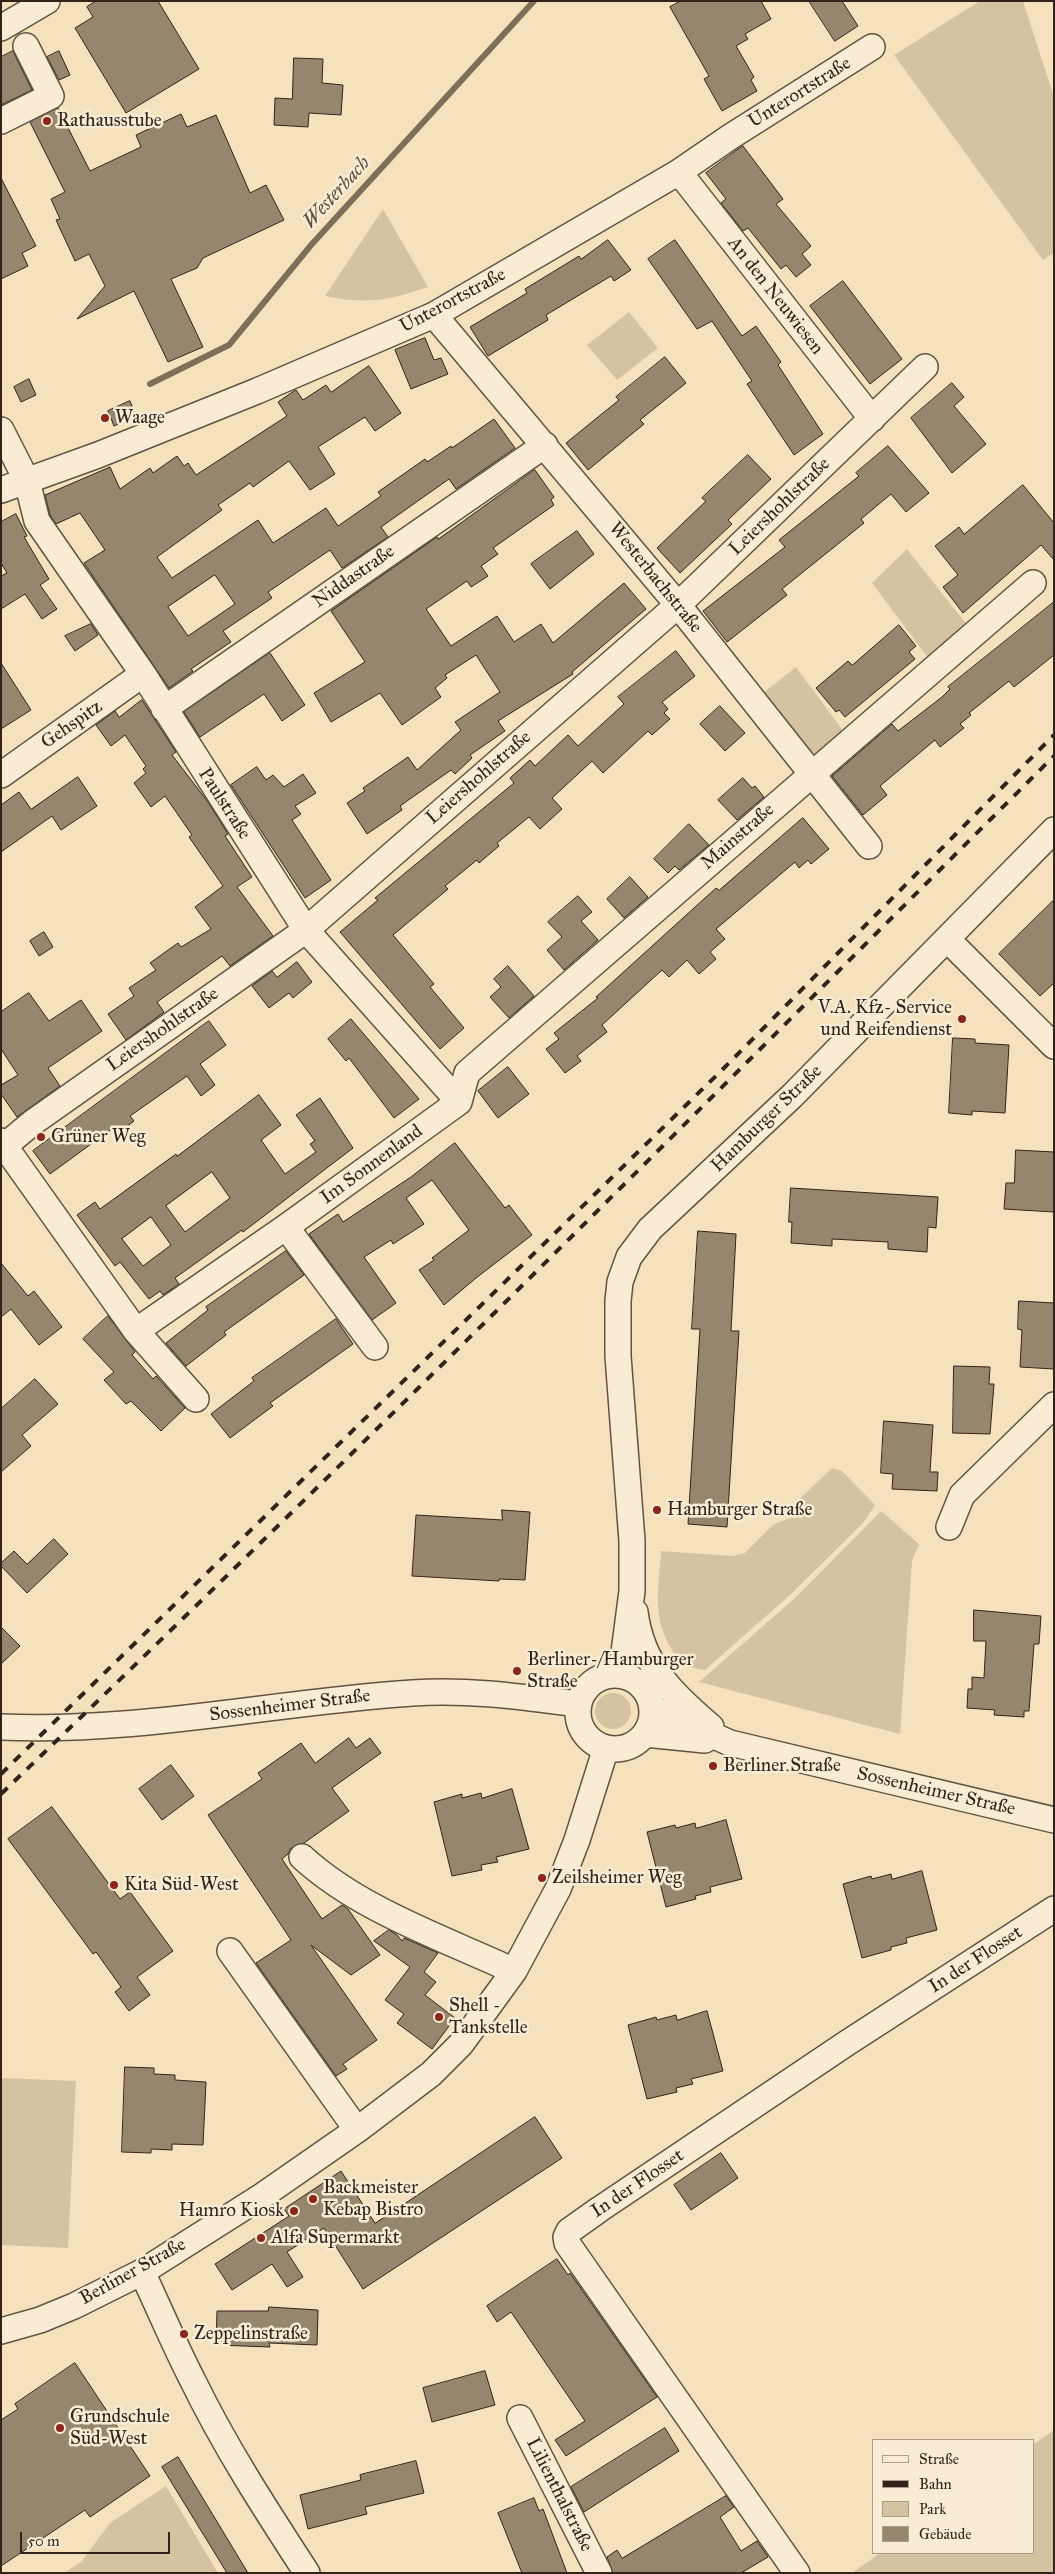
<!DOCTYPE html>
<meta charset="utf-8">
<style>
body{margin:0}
#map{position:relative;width:1055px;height:2574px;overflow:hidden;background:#f5e2bd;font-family:"IM FELL Great Primer",serif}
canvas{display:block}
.frame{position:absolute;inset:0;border:2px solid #312319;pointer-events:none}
.legend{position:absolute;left:872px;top:2439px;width:162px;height:115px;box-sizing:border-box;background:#f8ecd4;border:1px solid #a89c89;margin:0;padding:6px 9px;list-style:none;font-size:15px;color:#312319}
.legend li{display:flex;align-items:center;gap:10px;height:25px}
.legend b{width:25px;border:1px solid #a89c89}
.scale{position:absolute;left:20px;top:2532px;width:150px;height:22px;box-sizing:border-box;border:2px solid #312319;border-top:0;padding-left:6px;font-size:15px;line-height:18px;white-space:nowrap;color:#312319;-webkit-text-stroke:4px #f8ecd4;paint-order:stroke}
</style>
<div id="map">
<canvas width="1055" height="2574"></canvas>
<div class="frame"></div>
<ul class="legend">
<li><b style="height:6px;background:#f8ecd4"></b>Straße</li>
<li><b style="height:6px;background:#312319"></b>Bahn</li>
<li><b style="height:14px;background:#d4c2a1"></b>Park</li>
<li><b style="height:14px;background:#97866e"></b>Gebäude</li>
</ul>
<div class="scale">50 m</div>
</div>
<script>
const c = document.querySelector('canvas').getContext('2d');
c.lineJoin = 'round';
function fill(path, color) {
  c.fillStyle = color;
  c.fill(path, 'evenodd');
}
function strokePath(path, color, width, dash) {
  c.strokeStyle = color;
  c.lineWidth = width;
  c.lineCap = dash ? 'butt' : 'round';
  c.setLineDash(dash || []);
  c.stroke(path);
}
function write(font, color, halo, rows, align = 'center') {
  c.font = font + ' "IM FELL Great Primer",serif';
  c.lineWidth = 5;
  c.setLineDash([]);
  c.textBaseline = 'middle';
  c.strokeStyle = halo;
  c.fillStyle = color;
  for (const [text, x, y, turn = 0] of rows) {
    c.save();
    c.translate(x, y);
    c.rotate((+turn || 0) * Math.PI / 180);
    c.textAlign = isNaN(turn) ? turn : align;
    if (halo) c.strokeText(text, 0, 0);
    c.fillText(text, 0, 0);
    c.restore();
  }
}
fill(new Path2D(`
 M980 1H1023L1054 97V253L1043 260 894 55Z
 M383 209 428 287C390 300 366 305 325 296Z
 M629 312 658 348 617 380 587 345Z
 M907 549 967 625 929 659 872 583Z
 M796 667 850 740 810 775 753 701Z
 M832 1468 842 1471 875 1505 863 1523 790 1595 705 1670 683 1666C650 1622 658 1602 661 1551L732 1556 745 1553 774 1524 801 1514 794 1504Z
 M881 1511 919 1544 912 1561 900 1734 699 1682 794 1599Z
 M595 1711a18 18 0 1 1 36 0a18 18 0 1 1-36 0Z
 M1 2078 76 2081 68 2248 1 2245Z
 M1054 2430V2573H852L880 2553H1034V2444Z
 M166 2486 218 2573H64L81 2562 110 2523Z`), '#d4c2a1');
strokePath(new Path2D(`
 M150 384 229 345 312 244 534 1`), '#7e6f5a', 6);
const building = new Path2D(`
 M96 1H158L199 69 126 113 75 28 93 17 87 7Z
 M681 1H761L771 19 745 34 748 39 736 46 754 77 751 80 757 91 722 111 704 79 709 76 670 7Z
 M809 1H842L858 26 835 41Z
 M13 51 32 90 1 105V57Z
 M59 51 70 75 59 80 47 57Z
 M294 58 323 59 322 83 343 85 341 115 309 113 308 127 274 125 275 98 292 99Z
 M58 108 90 171 141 147 136 135 181 114 187 127 216 115 250 193 266 185 284 220 203 258 197 268 171 279 203 347 168 362 134 291 77 319 105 286 89 254 75 261 56 220 60 219 51 199 65 192 30 122Z
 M743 146 783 199 776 204 811 246 802 254 811 265 796 277 786 265 781 269 748 228 743 231 721 203 726 199 706 173Z
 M1 178 36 246 22 253 28 266 1 279Z
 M608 240 631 270 614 281 611 276 546 315 548 320 488 356 470 327 527 293 525 289 579 256 581 259Z
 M675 240 742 336 756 326 781 362 778 365 823 434 794 455 747 384 752 381 712 321 697 329 648 259Z
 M843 281 902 359 870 384 810 306Z
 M425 338 434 360 441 358 448 374 411 389 395 350Z
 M665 357 686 383 640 420 644 424 588 470 566 443 619 400 616 397Z
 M369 366 401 413 375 431 365 417 318 447 335 474 310 490 289 461 253 487 250 483 218 505 222 510 157 557 172 578 258 520 273 543 326 508 338 526 381 496 378 492 425 459 427 462 451 446 452 448 494 419 515 448 456 489 449 479 381 527 388 537 342 568 330 550 268 592 272 598 223 631 231 642 191 669 193 671 169 688 84 563 105 550 80 513 56 524 50 515 45 495 110 467 120 489 150 468 153 473 177 456 184 466 188 463 196 475 287 416 278 402 294 391 296 390 303 400 326 385 331 392ZM215 575 235 604 188 636 168 607Z
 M29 379 36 395 21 402 14 387Z
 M952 383 964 397 954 406 986 444 952 473 911 418Z
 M130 401 136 416 114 426 108 411Z
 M888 446 929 493 906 512 891 494 861 519 864 523 782 589 787 595 727 642 703 611 785 547 779 540 859 476 856 473Z
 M748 455 771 479 728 520 732 524 680 573 657 548 706 501 702 498Z
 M535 470 554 497 551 500 554 505 493 548 498 554 481 566 488 576 471 587 467 581 426 609 451 646 497 616 514 642 541 624 553 643 624 583 646 609 572 672 573 674 498 721 505 731 470 755 472 758 455 774 451 770 400 806 402 810 367 834 347 803 365 791 363 788 408 757 417 770 461 730 455 722 500 692 476 655 445 675 447 678 435 688 441 697 402 725 380 693 331 722 314 693 365 662 331 611 437 537 438 539Z
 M1023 485 1054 523V560L1041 545 963 613 943 587 958 575 935 546 959 527 964 534Z
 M16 514 27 536 24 537 49 579 40 585 57 609 42 619 25 594 1 609V576L7 573 1 563V522Z
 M577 531 594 554 550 589 531 564Z
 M1054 602V655L1014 687 1009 681 969 713 971 715 960 724 964 728 940 747 935 740 880 786 887 795 863 815 832 776 892 724 898 731 942 697 950 689 948 687Z
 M91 624 98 635 75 651 65 636Z
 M899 625 916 646 909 652 915 659 845 717 839 710 836 712 816 688 848 661 852 665Z
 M676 651 695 676 662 702 668 709 664 713 670 719 652 735 648 731 603 773 592 761 552 798 562 809 540 829 529 817 497 843 499 846 479 863 477 860 445 886 448 889 393 935 434 984 430 987 464 1028 440 1049 340 932 378 900 375 898 514 783 510 778 530 760 535 766 568 735 578 746 624 704 618 697Z
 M270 653 305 705 282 721 264 694 200 737 184 712Z
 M1 663 31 710 1 729Z
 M142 700 176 752 172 755 208 802 228 834 225 836 252 877 237 887 273 936 230 966 222 956 157 1002 164 1012 126 1040 108 1014 134 996 129 988 156 970 150 963 178 943 181 947 211 929 195 907 223 886 189 837 192 835 165 796 151 807 134 783 146 773 143 769 146 766 125 735 111 746 96 725 115 711 119 717Z
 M720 706 745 733 725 751 700 724Z
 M257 767 266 780 273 775 284 787 303 774 316 793 295 806 301 814 292 820 331 880 305 898 231 785Z
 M78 777 97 806 61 830 52 816 1 852V805L19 792 31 809Z
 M743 778 752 788 755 786 764 797 737 820 718 800Z
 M803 818 829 849 811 864 808 860 799 868 795 862 716 929 725 939 710 952 716 959 699 974 687 960 669 977 662 970 602 1025 607 1032 577 1056 581 1061 565 1073 546 1049 559 1039 554 1033 598 998 596 997 716 888 719 890Z
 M689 824 709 845 679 870 675 866 668 873 654 859Z
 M630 877 648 897 624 918 607 899Z
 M578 896 592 912 581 921 598 940 564 970 547 950 562 937 548 922Z
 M1054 900V983L1040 996 999 954Z
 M44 932 53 947 39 956 30 941Z
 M297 962 312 982 293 998 289 993 269 1008 252 986 272 971 277 977Z
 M508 966 534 996 509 1018 490 997 501 987 494 979Z
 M29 993 49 1021 81 1000 102 1031 48 1068 60 1086 17 1117 1 1094V1085L18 1075 1 1049V1012Z
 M351 1019 419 1099 394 1118 349 1058 346 1061 328 1039Z
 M209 1021 226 1045 200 1064 215 1085 201 1096 187 1076 130 1116 134 1121 117 1134 113 1128 50 1174 33 1151Z
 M953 1038 975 1039V1043L1009 1045 1005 1113 972 1111V1115L949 1113Z
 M508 1067 529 1094 498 1118 478 1091Z
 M259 1095 281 1125 261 1140 285 1174 316 1152 310 1144 315 1141 296 1115 320 1098 353 1148 243 1232 242 1230 175 1278 179 1284 163 1295 160 1291 149 1299 120 1262 115 1266 77 1215 95 1202 100 1209 176 1154 177 1156ZM212 1172 230 1198 185 1232 166 1206ZM151 1217 171 1245 143 1266 122 1239Z
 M455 1143 505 1208 509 1205 532 1235 476 1278 444 1305 419 1270 434 1260 432 1258 469 1230 432 1180 406 1198 424 1224 393 1244 391 1240 364 1257 396 1303 372 1320 309 1234 338 1214 343 1222 411 1177Z
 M1016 1150 1054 1152V1212L1004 1209 1006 1183H1014Z
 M791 1188 938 1197 936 1228 928 1227 927 1252 888 1249V1242L832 1239V1246L791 1243 792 1222H789Z
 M698 1231 736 1234 731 1331H739L727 1527 688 1524 700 1329H692Z
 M286 1251 304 1275 224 1332 226 1335 186 1366 166 1343 208 1310 206 1307Z
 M1 1263 28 1296 34 1291 62 1327 39 1345 11 1309 1 1317Z
 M1019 1301 1054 1303V1369L1020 1367 1022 1330 1018 1329Z
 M108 1316 135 1352 132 1355 153 1379 156 1376 185 1408 161 1431 131 1401 126 1404 104 1380 114 1372 83 1339Z
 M336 1319 353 1344 270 1403 273 1406 230 1438 211 1414 254 1381 252 1378Z
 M954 1366 990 1367 989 1384H994L990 1434 953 1433Z
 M35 1379 58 1404 22 1435 31 1446 1 1472V1409Z
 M884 1421 933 1425 930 1472H938L937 1491 892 1489 893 1474 881 1473Z
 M502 1510 530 1512 525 1580 499 1579V1581L412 1576 416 1515 502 1520Z
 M54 1539 68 1554 27 1593 1 1566V1563L14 1551 27 1564Z
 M974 1610 1041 1616 1039 1644H1034L1029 1711H1024V1717L994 1715 995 1710 967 1708 968 1689H972V1677L984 1678 986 1641H974Z
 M1 1627 20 1646 1 1664Z
 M349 1738 356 1748 370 1738 381 1753 332 1788 349 1811 304 1843 291 1848 288 1854 282 1859 322 1919 342 1905 348 1909 380 1955 351 1975 311 1945 377 2040 343 2064 347 2069 336 2076 256 1963 291 1940 208 1815 262 1779 258 1773 301 1743 315 1763Z
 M171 1765 194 1796 162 1820 139 1789Z
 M512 1789 529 1849 496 1857 498 1862 481 1865 482 1870 452 1876 434 1802 462 1794V1798L481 1793 482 1798Z
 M52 1807 120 1899 130 1892 173 1951 137 1977 150 1995 129 2011 115 1992 121 1987 96 1952 93 1954 8 1839Z
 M726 1820 742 1879 710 1887 711 1892 695 1896 696 1899 666 1907 647 1832 675 1825 676 1828 695 1823 696 1828Z
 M922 1871 937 1930 906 1938 907 1943 891 1947V1950L862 1958 843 1884 871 1876 872 1879 891 1874 892 1879Z
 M389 1930 397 1935 402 1941 404 1938 438 1953 424 1972 436 1982 425 1995 455 2018 432 2049 397 2023 404 2014 385 2000 410 1967 374 1941Z
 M707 2011 723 2071 691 2079 693 2084 676 2088 677 2092 647 2099 628 2025 656 2017 657 2020 676 2015 677 2020Z
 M125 2067 154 2068V2074L175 2075V2080L206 2082 203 2145 172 2144V2150L151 2149V2153L122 2152Z
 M535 2117 562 2158 363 2289 324 2228 287 2252 303 2277 287 2287 272 2264 232 2290 215 2264 289 2216 284 2209 341 2171 375 2223Z
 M721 2153 738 2178 691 2210 674 2185Z
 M557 2259 568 2275 570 2273 657 2397 566 2456 555 2440 585 2421 511 2312 497 2322 487 2306Z
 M269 2307 318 2310 317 2345 269 2343 270 2347 216 2345 217 2311H268Z
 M75 2363 150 2476 90 2517 85 2510 1 2566V2420L18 2409 15 2404Z
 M485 2371 495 2405 432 2422 423 2388Z
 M665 2428 679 2451 584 2512 571 2487Z
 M178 2457 248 2573H227L162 2467Z
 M416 2461 424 2493 365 2507 367 2514 308 2529 300 2495 361 2480 360 2475Z
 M726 2496 734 2507 720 2517 741 2551 757 2541 768 2557 741 2573H613L607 2557 617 2550 622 2558Z
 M534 2498 539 2511 543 2509 567 2573H522L498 2513Z`);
fill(building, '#97866e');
strokePath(building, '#312319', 1);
const minor = new Path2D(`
 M1 28 47 1
 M1 121 51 96 26 46
 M679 172 872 419
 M434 315 678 605 869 846
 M1 430 27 481 37 521 143 674 306 930 459 1102
 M1 490 98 455 257 391 434 315 679 172 730 137 872 47
 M164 709 545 445
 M1 775 143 674
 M948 940 1054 1046
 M459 1102 467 1073 1033 583
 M1 1141 136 1331 196 1399
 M1 1149 32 1123 306 930 678 605 925 367
 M286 1227 375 1347
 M136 1331 286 1227 459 1102
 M949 1527 962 1495 1054 1405
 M635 1612C642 1666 672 1693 711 1727
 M578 1712a37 37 0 1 1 74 0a37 37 0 1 1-74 0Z
 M621 1675 632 1591V1541L618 1356V1301L620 1282 629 1257 650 1229 792 1096 1054 830
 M653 1709 730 1743 1054 1820
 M1 1727C140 1733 275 1702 412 1693 468 1689 523 1697 578 1704
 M645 1734 705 1740
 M302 1857C358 1909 445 1939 514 1971
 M230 1951 357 2130
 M142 2272C159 2308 174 2344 192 2379 225 2447 266 2510 307 2573
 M1 2331 40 2320 74 2306 142 2272 262 2196 357 2130 431 2074 461 2044 514 1971 558 1889 577 1840 606 1748
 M520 2418 599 2573
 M797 2573 567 2243 566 2237 569 2231 600 2209 847 2043 1054 1909`);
strokePath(minor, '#625342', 28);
strokePath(minor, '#f8ecd4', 25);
strokePath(new Path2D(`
 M1 1774 723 1069 1054 735
 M1 1794C357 1453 705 1104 1054 756`), '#312319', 4, [9, 9]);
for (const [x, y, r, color] of [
 [47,121,5,"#8f2418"],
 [105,418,5,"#8f2418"],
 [962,1019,5,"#8f2418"],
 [41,1137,5,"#8f2418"],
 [657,1510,5,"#8f2418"],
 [517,1671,5,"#8f2418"],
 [713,1766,5,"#8f2418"],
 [542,1878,5,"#8f2418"],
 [114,1885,5,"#8f2418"],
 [439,2017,5,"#8f2418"],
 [313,2199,5,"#8f2418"],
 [294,2211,5,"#8f2418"],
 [261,2238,5,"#8f2418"],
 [184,2334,5,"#8f2418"],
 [60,2428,5,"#8f2418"]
]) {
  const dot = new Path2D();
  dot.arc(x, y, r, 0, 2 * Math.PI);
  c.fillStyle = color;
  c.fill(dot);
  strokePath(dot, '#f8ecd4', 2);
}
write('19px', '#312319', '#f8ecd4', [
 ["Unterortstraße",800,93,-32],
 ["An den Neuwiesen",775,296,52],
 ["Unterortstraße",453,301,-28],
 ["Leiershohlstraße",780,507,-44],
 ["Niddastraße",354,577,-35],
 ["Westerbachstraße",655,578,51],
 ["Gehspitz",72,725,-35],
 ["Leiershohlstraße",479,778,-41],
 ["Paulstraße",224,804,57],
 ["Mainstraße",738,837,-41],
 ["Leiershohlstraße",163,1030,-35],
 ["Hamburger Straße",767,1119,-44],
 ["Im Sonnenland",372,1165,-36],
 ["Sossenheimer Straße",290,1706,-7],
 ["Sossenheimer Straße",936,1792,13],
 ["In der Flosset",976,1960,-33],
 ["In der Flosset",638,2184,-34],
 ["Berliner Straße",133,2272,-29],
 ["Lilienthalstraße",559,2495,63]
]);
write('19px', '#312319', '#f8ecd4', [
 ["Rathausstube",57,121],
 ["Waage",115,418],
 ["V.A. Kfz- Service",952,1008,"right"],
 ["und Reifendienst",952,1030,"right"],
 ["Grüner Weg",51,1137],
 ["Hamburger Straße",667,1510],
 ["Berliner-/Hamburger",527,1660],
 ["Straße",527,1682],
 ["Berliner Straße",723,1766],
 ["Zeilsheimer Weg",552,1878],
 ["Kita Süd-West",124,1885],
 ["Shell -",449,2006],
 ["Tankstelle",449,2028],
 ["Backmeister",323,2188],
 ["Kebap Bistro",323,2210],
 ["Hamro Kiosk",284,2211,"right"],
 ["Alfa Supermarkt",271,2238],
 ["Zeppelinstraße",194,2334],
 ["Grundschule",70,2417],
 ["Süd-West",70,2439]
], 'left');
write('italic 20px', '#5e4f3f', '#f8ecd4', [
 ["Westerbach",337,193,-48]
]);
</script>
